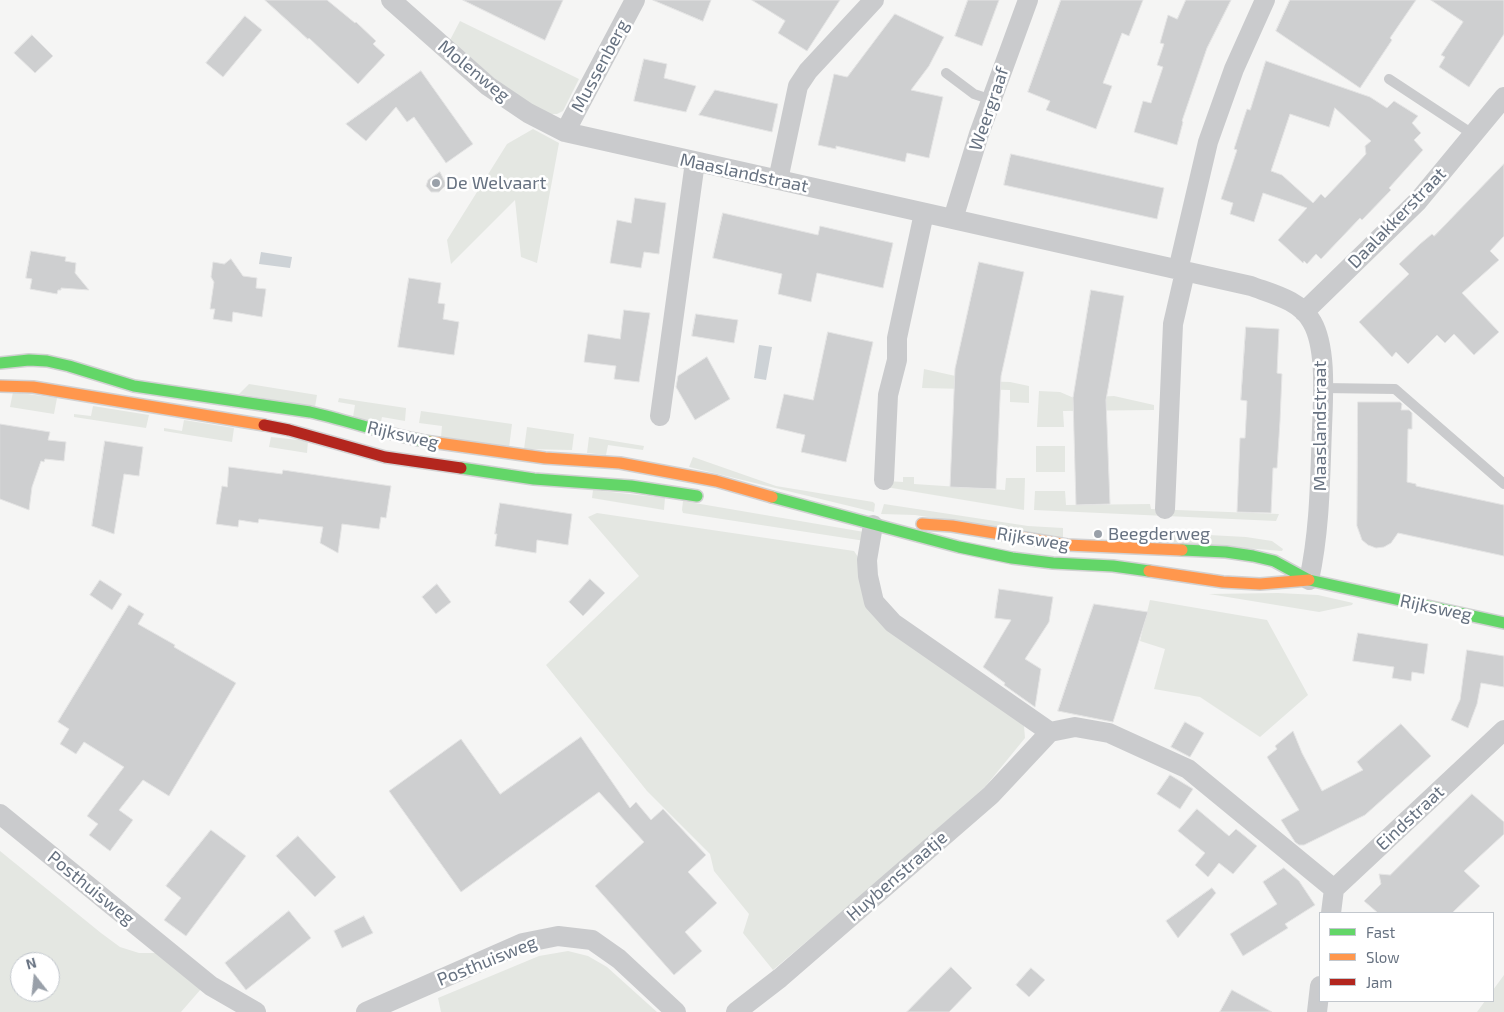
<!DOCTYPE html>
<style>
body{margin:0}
#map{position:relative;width:1504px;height:1012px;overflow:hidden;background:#f5f5f4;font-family:"Exo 2",sans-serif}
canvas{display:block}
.legend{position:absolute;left:1319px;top:912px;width:175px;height:90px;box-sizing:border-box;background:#fff;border:1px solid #c2c7cd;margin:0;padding:6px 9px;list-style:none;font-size:15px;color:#677281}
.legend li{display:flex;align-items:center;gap:10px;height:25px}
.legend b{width:25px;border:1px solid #c2c7cd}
.north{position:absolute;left:10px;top:952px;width:50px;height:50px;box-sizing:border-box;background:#fff;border:1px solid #c2c7cd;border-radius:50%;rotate:344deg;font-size:14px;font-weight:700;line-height:20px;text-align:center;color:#677281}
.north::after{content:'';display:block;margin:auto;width:18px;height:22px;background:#99a0a9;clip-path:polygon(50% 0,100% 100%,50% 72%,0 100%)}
</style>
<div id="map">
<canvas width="1504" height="1012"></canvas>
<ul class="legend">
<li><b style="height:6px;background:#63d668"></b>Fast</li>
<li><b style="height:6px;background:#ff974d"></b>Slow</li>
<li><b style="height:6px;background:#b3261e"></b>Jam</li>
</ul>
<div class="north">N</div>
</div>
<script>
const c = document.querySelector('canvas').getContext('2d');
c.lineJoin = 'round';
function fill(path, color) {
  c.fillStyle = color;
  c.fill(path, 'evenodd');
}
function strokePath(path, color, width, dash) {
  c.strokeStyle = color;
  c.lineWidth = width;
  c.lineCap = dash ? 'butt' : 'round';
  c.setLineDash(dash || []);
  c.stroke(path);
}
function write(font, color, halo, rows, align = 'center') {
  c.font = font + ' "Exo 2",sans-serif';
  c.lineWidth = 5;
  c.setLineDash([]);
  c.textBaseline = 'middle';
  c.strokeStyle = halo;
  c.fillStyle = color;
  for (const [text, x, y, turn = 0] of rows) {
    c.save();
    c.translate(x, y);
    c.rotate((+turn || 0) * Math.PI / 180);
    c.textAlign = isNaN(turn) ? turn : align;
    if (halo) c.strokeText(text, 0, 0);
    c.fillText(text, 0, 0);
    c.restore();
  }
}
fill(new Path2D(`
 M460 21 579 79 563 111 557 114H549L501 88 449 42Z
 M533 129 559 143 537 263 521 257 515 200 451 264 447 240 507 144Z
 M924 369 978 381 1010 382 1029 386V403L1010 402V390L922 388Z
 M249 384 317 395 315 407 239 394Z
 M1039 391 1060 392 1074 398 1114 396 1154 405V410L1063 411 1064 427H1037Z
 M13 392 57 398 54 414 10 407Z
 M339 398 406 408 405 421 382 417 380 426 353 417 355 405 338 402Z
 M93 406 149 415 146 428 74 417V414L91 416Z
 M421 411 512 424 509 448 441 437 442 426 419 423Z
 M184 420 234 428 232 442 164 431V428L182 431Z
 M527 427 574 434 572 450 524 449Z
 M271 437 308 441 307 453 269 447Z
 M589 437 644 446 643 450 608 445 606 455 587 453Z
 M1036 446H1065V472H1036Z
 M693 457 776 486 873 502 875 504 874 512 689 467Z
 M903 477H914V484L1005 490 1006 478H1025L1024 510 886 487V481L903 482Z
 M593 490 665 498 664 510 592 498Z
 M1035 491H1065L1066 505 1150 504 1151 509 1279 514 1276 521 1034 510Z
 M683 501 870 533 865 541 683 513 682 510Z
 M884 504 1028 526 1063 528V538L915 515 881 514Z
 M597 513 854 551 860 560 865 587 1024 726 1025 738 985 787 871 887 773 970 743 933 749 914 714 871 710 854 647 791 546 665 639 576 588 517Z
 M1171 533 1246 537 1272 541 1283 549 1282 551 1170 542Z
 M1278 593 1318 595 1353 603 1352 605 1319 612 1209 594Z
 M1150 600 1267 620 1308 695 1260 737 1200 697 1154 689 1165 649 1140 641Z
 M0 851 101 933 120 947 139 953H157L201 989 181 1012H0ZM20 962H50V992H20Z
 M568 951 588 956 607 967 657 1012H441L438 998 539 956Z
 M1504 975V1012H1477L1485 1001H1493V990Z`), '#e4e7e2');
fill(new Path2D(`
 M261 252 292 257 290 268 259 264Z
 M759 345 772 347 766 380 754 378Z`), '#cdd2d6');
const building = new Path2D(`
 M265 0H327L355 23 356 22 376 41 373 44 385 55 358 84 309 38 308 39Z
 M463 0H563L545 40Z
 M653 0H711L703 21Z
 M752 0H840L807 51 778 33 785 21Z
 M968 0H999L982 46 955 36Z
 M1061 0H1143L1129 36 1122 33 1103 83 1112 86 1096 129 1046 110 1050 101 1028 92Z
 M1186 0H1231L1207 48 1182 121 1183 122 1177 145 1134 132 1143 101 1151 103 1163 67 1157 65 1164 44 1160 43 1168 15 1177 19Z
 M1290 0H1416L1390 38 1392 40 1360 88 1276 31Z
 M1431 0H1504V34L1469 87 1439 67 1445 57 1441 55 1463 22Z
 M895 14 944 37 929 66 911 90 943 97 929 158 907 153 905 162 836 146V149L818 145 834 74 847 77Z
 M245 16 262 30 223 77 206 63Z
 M32 35 53 56 35 73 14 53Z
 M644 59 667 64 664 78 696 86 686 112 634 101Z
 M1266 61 1370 97 1387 108 1394 101 1418 116 1412 123 1421 133 1414 140 1423 150 1389 188 1391 190 1362 220 1360 218 1321 259 1316 254 1307 264 1304 261 1303 263 1278 240 1307 208 1263 193 1254 222 1230 214 1233 203 1221 199 1237 150 1234 149 1243 121 1247 109 1250 110ZM1335 108 1371 141 1365 146 1366 154 1346 176 1325 198 1321 194 1313 203 1282 175 1271 171 1290 114 1329 127Z
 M421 71 473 144 446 163 414 117 407 122 396 107 366 141 346 124Z
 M715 90 778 104 772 132 699 115Z
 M1011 154 1164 188 1157 219 1004 185Z
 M1504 164V236L1490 251 1499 260 1462 293 1499 332 1474 355 1454 334 1445 343 1437 335 1408 364 1396 352 1392 357 1359 322 1409 274 1399 264 1420 244 1432 234 1434 236Z
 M440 172 445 182V186L439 192H431L426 186 428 180Z
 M635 198 666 203 659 254 644 252 641 268 610 263 617 220 631 223Z
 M723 213 818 235 820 226 893 243 883 288 817 273 811 302 778 294 782 274 713 258Z
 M31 251 66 257 65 261 76 263 75 273 89 290 61 288V290H58L57 294 30 289 32 279 26 278Z
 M231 259 243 276 257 278 256 288 266 289 262 317 233 312 232 322 213 319 215 309H210L214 282 211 277 213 262 224 264Z
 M979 262 1024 272 1001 376 996 489 950 487 955 369Z
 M409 278 441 283 438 303 445 304 443 319 459 322 454 355 398 347Z
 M1091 290 1124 296 1106 400 1110 504 1076 505 1073 398Z
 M624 310 650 313 639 382 614 379 616 366 584 362 588 334 620 339Z
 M696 314 738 320 734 343 692 336Z
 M1246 327 1279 329 1277 373 1282 374 1280 421 1277 468H1273L1271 513 1237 512 1240 438H1245L1246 420 1247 401 1241 400Z
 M828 332 873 342 846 462 801 452 805 435 776 428 784 394 813 400Z
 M707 357 730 399 695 420 676 387 678 376Z
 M1358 402H1400L1402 404 1401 410H1409L1412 413V429H1408L1407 482 1416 484V486L1504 505V556L1398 533 1391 543 1384 547 1376 548 1368 545 1362 540 1357 526Z
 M0 424 50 432 48 440 66 442 64 461 45 459 44 462 41 461 32 487 29 510 0 499Z
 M105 441 143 447 139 476 124 474 114 534 92 526Z
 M229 467 282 474 283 470 391 486 386 518 381 517 379 529 342 524 338 553 320 543 323 527 259 519 258 523 239 520 238 527 216 524 222 486 227 487Z
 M500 503 572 514 568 545 537 540 536 553 495 546 497 534H495Z
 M590 579 605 593 583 616 569 602Z
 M100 580 122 594 112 610 90 595Z
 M437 584 451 602 436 614 422 597Z
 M999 589 1053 597 1049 622 1025 659 1041 669 1035 707 1004 685 1005 683 983 667 1011 620 995 618Z
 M1094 604 1148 612 1113 722 1058 711Z
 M129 605 144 614 138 624 175 645 174 647 236 683 169 796 143 780 119 810 133 820 110 851 89 835 98 824 87 816 124 767 84 742 76 754 60 744 69 729 58 722Z
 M1358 633 1428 644 1424 674 1412 672 1411 681 1392 678 1394 667 1353 661Z
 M1467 650 1504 656V687L1481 683 1477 704 1468 728 1451 720 1460 700Z
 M1185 722 1204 733 1190 757 1171 747Z
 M1401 724 1431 756 1365 815 1304 845H1299L1295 842 1281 820 1299 810 1267 757 1277 749 1275 746 1293 731 1302 753 1322 791 1363 770 1357 762Z
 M581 737 630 808 636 802 651 820 663 809 706 855 688 872 717 903 685 932 702 951 674 975 595 886 644 842 599 792 461 892 389 791 461 739 500 794Z
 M1170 775 1193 789 1180 809 1157 794Z
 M1472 794 1504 822V834L1464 871 1480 886 1452 913H1378L1364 901 1381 884 1379 874 1390 875Z
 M1197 809 1229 836 1236 829 1257 846 1233 874 1219 863 1208 877 1195 865 1205 853 1178 831Z
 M211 830 246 856 186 936 164 920 181 898 166 886Z
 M298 836 336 877 315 897 276 856Z
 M1284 868 1299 881 1315 905 1285 924 1288 928 1243 956 1230 934 1277 904 1263 882Z
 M1212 888 1216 893 1178 938 1166 921Z
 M289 911 311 938 246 990 225 963Z
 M364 916 373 933 342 948 334 931Z
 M951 967 972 988 949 1012H907Z
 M1031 968 1045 980 1029 997 1016 985Z
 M1232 990 1272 1012H1220Z`);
fill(building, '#cecfd0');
strokePath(building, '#e4e4e4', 1);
const fast = new Path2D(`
 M0 363 29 360 47 361 69 366 134 386 310 412C351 421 389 436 431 442
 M461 468 534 479 631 486 697 496
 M772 497 959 547 1012 558 1053 563 1113 566 1149 571
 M1182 550 1226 552 1253 556 1274 561 1309 580 1504 623`);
const slow = new Path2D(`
 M0 386 33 387 264 425
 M431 442 545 458 620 463 716 481 772 497
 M922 524 952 526 1067 545 1182 550
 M1149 571 1223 582 1260 584 1309 580`);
const jam = new Path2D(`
 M264 425 289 430 385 457 461 468`);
strokePath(fast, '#d1d1d2', 14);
strokePath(slow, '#d1d1d2', 14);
strokePath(jam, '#d1d1d2', 14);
strokePath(new Path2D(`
 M946 73 974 94 992 100
 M1389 79 1474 135
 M1323 388 1395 389 1504 484`), '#cacbcd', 10);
strokePath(new Path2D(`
 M391 0 488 86 528 113 565 132 1251 286C1272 294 1300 300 1312 322 1327 348 1323 398 1322 428 1320 479 1320 530 1309 580
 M565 132 635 0
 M778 180 798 86 808 71 874 0
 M953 219 979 134 1028 0
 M1178 270 1208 142 1234 69 1265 0
 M1304 312 1418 201 1504 97
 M660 416 695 162
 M884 480 888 395 897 360V338L924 213
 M1165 509 1173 324 1185 272
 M873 525 867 560 868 576 874 602 893 623 1050 732
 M0 814 211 986 256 1012
 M1331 913 1334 889 1504 730
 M366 1012 523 943 558 936 592 940 619 959 676 1012
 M736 1012 780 978 991 795 1050 732 1075 727 1109 733 1188 769 1334 889
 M1317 1012 1320 986`), '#cacbcd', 20);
strokePath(fast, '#63d668', 11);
strokePath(slow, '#ff974d', 11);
strokePath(jam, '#b3261e', 11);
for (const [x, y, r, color] of [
 [436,183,5,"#99a0a9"],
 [1098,534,5,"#99a0a9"]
]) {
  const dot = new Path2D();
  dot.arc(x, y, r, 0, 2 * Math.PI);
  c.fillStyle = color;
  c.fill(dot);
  strokePath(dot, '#fff', 2);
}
write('18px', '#677281', '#fff', [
 ["Mussenberg",600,66,-62],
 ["Molenweg",474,71,39],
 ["Weergraaf",989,109,-71],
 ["Maaslandstraat",744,173,12],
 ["Daalakkerstraat",1397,218,-46],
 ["Maaslandstraat",1320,426,-90],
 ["Rijksweg",403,435,13],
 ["Rijksweg",1033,539,9],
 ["Rijksweg",1436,608,12],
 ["Eindstraat",1410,818,-43],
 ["Huybenstraatje",897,876,-41],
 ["Posthuisweg",91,888,39],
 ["Posthuisweg",487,961,-22]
]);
write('18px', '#677281', '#fff', [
 ["De Welvaart",446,183],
 ["Beegderweg",1108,534]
], 'left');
</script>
